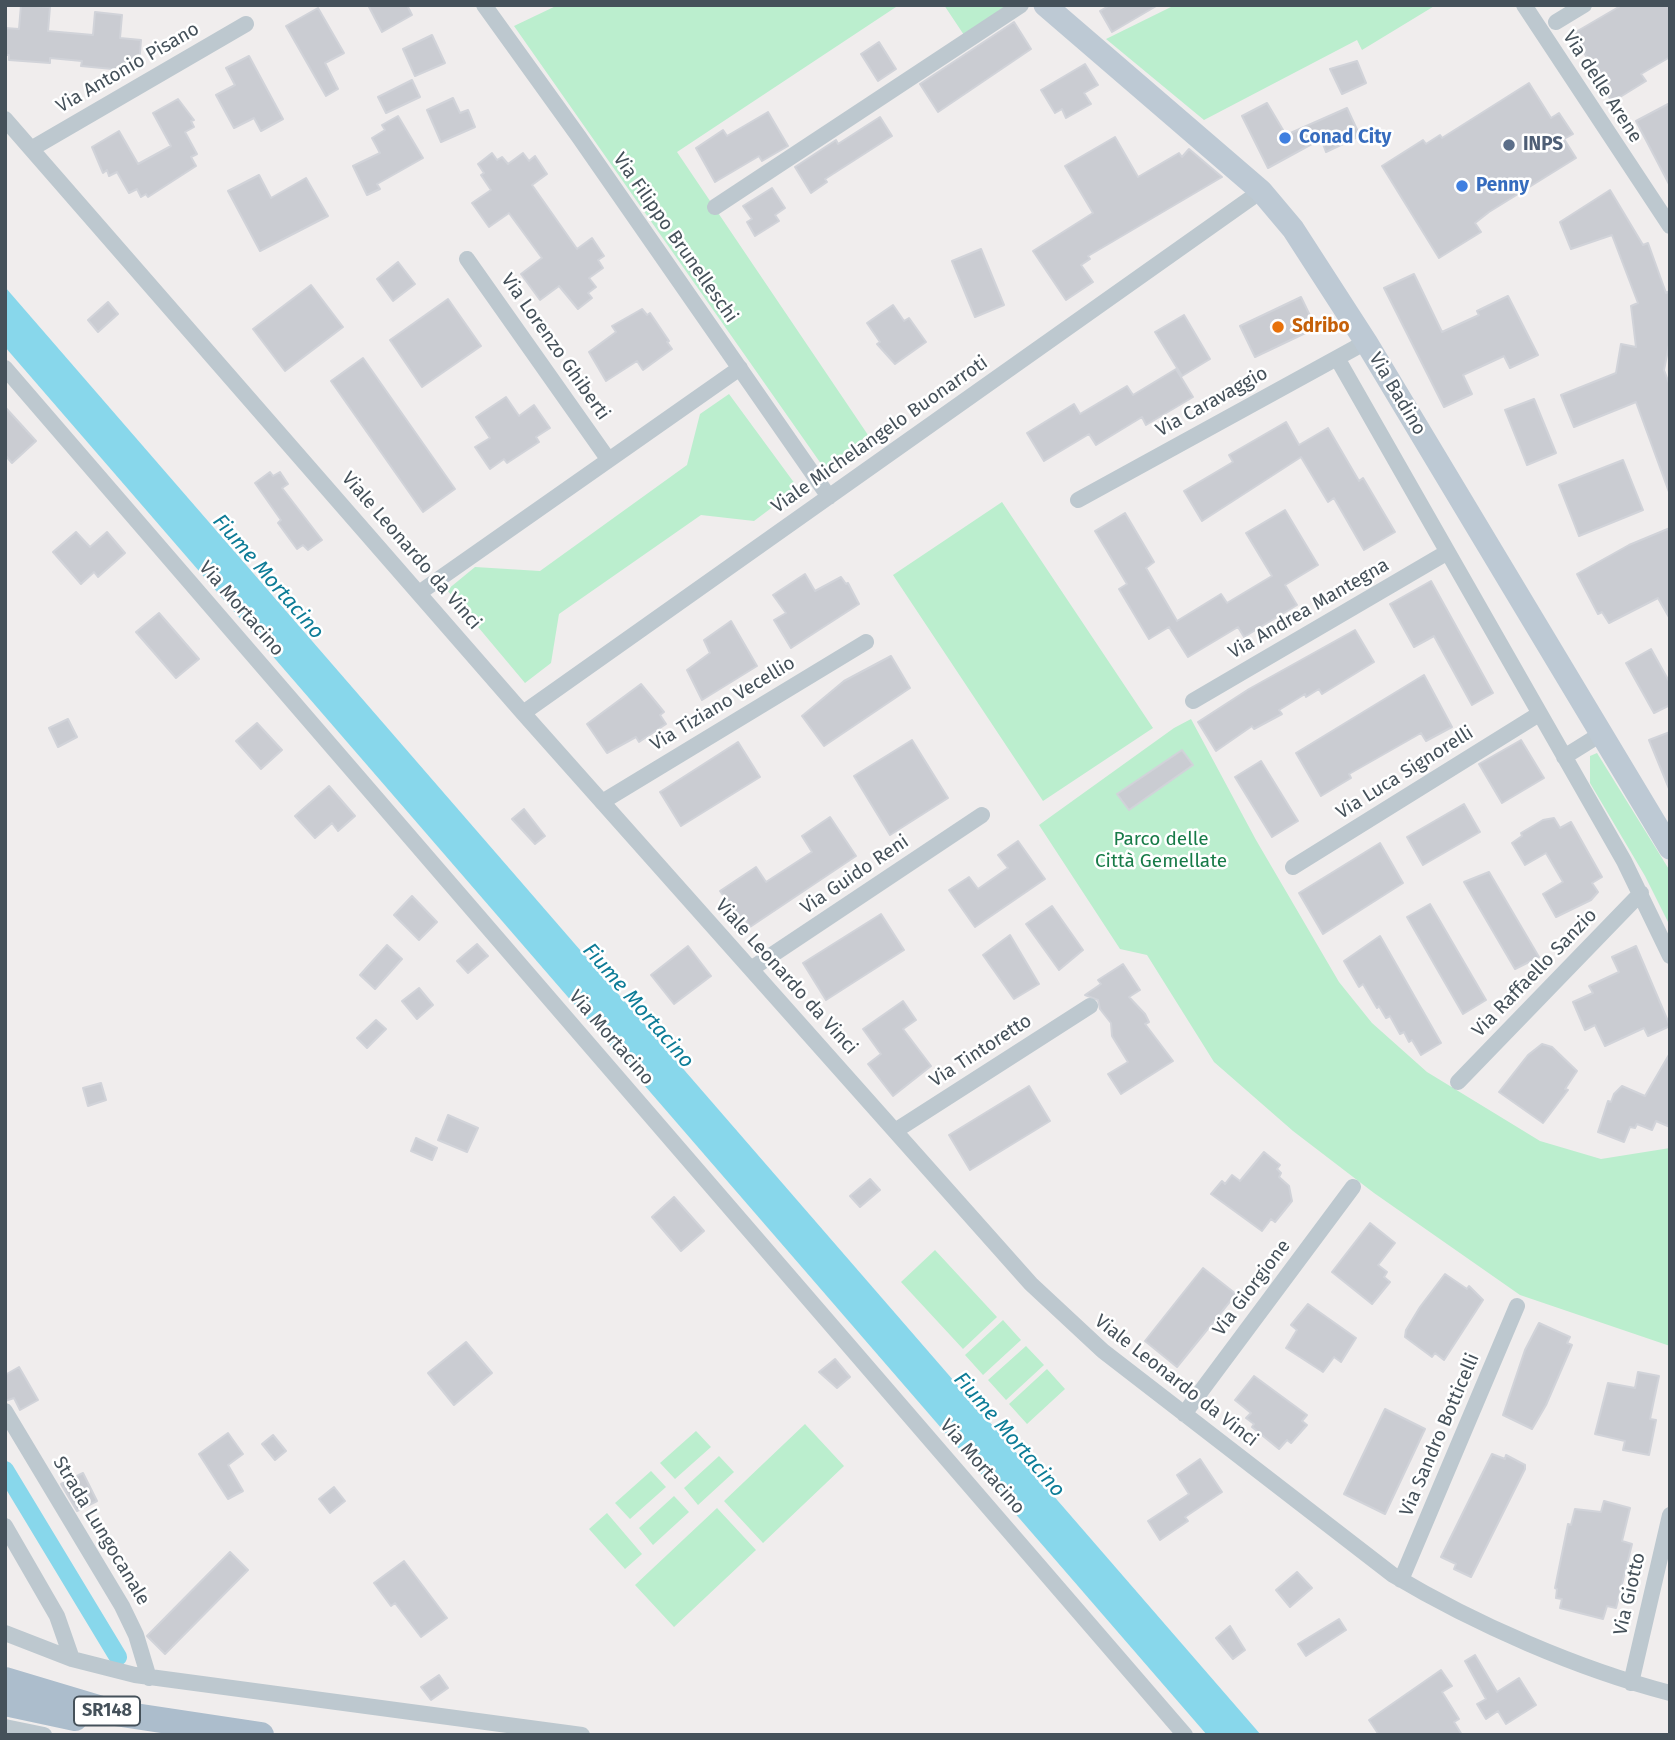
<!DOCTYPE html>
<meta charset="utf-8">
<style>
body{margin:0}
#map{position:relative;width:1675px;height:1740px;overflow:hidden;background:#f0eded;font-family:"Fira Sans",sans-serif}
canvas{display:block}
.frame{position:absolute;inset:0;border:7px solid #45515a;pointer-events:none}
</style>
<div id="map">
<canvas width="1675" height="1740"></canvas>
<div class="frame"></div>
</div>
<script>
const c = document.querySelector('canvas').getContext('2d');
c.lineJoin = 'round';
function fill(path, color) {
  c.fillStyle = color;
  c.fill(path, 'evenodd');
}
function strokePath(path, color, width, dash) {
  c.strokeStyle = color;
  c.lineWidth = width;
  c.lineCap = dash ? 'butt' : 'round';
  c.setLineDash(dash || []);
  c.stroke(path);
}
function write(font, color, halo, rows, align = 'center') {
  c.font = font + ' "Fira Sans",sans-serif';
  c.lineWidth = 5;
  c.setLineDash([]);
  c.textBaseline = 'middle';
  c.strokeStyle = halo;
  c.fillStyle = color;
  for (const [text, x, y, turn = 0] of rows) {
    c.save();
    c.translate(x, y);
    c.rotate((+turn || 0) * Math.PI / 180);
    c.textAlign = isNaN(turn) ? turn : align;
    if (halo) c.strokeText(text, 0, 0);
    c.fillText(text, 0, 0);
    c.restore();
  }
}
fill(new Path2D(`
 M558 5H899L677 152 868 435 824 468 514 26Z
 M944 5H1007L964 35Z
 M1175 5H1436L1362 50 1357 40 1204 120 1106 39Z
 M729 394 798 488 754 521 701 515 559 614 551 663 525 683 447 590 475 567 540 571 687 465 700 414Z
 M1002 502 1153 728 1043 801 893 575Z
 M1191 719 1256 840 1339 982 1372 1023 1427 1072 1540 1141 1601 1159 1670 1148V1346L1520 1295 1374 1193 1293 1131 1214 1062 1147 955 1120 949 1039 825 1174 728Z
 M1597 753 1670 871V926L1645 876 1590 783V756Z
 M935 1250 997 1317 963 1349 901 1282Z
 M1003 1320 1021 1340 983 1375 965 1355Z
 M1026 1346 1044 1365 1006 1400 988 1380Z
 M1047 1369 1065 1389 1027 1424 1009 1404Z
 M805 1424 844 1466 763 1543 724 1501Z
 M696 1431 711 1447 675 1479 660 1463Z
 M719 1456 734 1472 698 1505 684 1488Z
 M651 1471 666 1487 630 1519 615 1503Z
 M674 1496 689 1512 653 1545 639 1528Z
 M717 1508 756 1550 674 1627 635 1585Z
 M607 1513 642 1554 625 1569 589 1529Z`), '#bbeece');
fill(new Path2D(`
 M5 287 1261 1735H1207L5 347Z`), '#88d7eb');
strokePath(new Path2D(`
 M5 1470 118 1657`), '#88d7eb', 18);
const building = new Path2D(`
 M21 5 50 7 48 31 93 35 95 12 122 15 120 38 141 40 139 66 124 65 123 70 81 66 82 61 50 58V63L9 60V55H5V28L19 29Z
 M368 5H407L412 15 382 32Z
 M1110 5H1158L1112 32 1100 11Z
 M1622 5H1670V57L1641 74 1646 81 1612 102 1583 51 1579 54 1569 36Z
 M318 8 344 53 325 63 338 89 326 96 286 26Z
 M1014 22 1031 49 938 112 920 84Z
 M432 35 445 63 415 76 403 49Z
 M879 42 896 69 878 81 861 54Z
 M249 56 283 119 261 131 254 118 234 128 216 95 235 85 226 68Z
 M1357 61 1366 83 1342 94 1330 69Z
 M1085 64 1098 85 1084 93 1091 104 1066 118 1062 109 1055 113 1041 90Z
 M412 80 420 97 386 113 378 97Z
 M1529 83 1551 118 1559 113 1573 134 1564 139 1576 158 1489 212 1475 223 1481 232 1439 258 1382 166 1423 140 1426 144 1440 135 1442 138Z
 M453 98 460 113 468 110 475 127 441 142 427 110Z
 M178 99 194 120 191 121 194 127 185 132 197 154 191 157 196 166 148 197 146 194 141 197 137 189 129 193 117 172 109 176 107 170 103 173 92 147 119 131 138 164 171 146 153 113Z
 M1267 103 1286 135 1347 108 1360 136 1326 152 1321 139 1268 168 1242 116Z
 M1670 103V186L1636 121Z
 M768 112 788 146 762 161 759 156 715 182 696 148 723 130 727 136Z
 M398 116 423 158 377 184 380 189 367 195 353 166 380 153 372 138 385 130 382 125Z
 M880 117 892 136 825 179 827 182 811 193 795 167 836 140 838 144Z
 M1115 137 1138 177 1179 153 1182 157 1189 149 1222 177 1088 256 1090 259 1081 265 1093 282 1066 300 1033 251 1093 213 1065 166Z
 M492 153 497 160 502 157 508 164 523 153 529 161 535 156 547 174 532 185 577 249 592 238 604 256 598 260 603 268 589 278 596 287 588 293 592 298 578 309 559 286 540 300 521 274 542 258 509 213 489 227 472 203 491 190 481 175 484 173 478 164Z
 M259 175 271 198 306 178 328 216 260 251 228 191Z
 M772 188 785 208 775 215 779 221 755 236 747 222 752 219 743 206Z
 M1610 190 1643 245 1648 243 1666 293 1670 291V340L1664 370 1670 386 1669 492 1636 402 1574 427 1561 395 1616 373 1621 344 1636 347 1631 306 1638 303 1612 235 1571 249 1560 222Z
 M981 249 1004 305 975 317 952 261Z
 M398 262 415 284 393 301 377 279Z
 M1414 274 1442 332 1479 315 1477 311 1508 296 1538 355 1510 368 1504 356 1463 375 1472 394 1444 407 1384 288Z
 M311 285 343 327 285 371 253 329Z
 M1301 297 1316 328 1255 357 1240 326Z
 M448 299 481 346 422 387 390 340Z
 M108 302 118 314 98 332 88 320Z
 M893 305 904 321 909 318 926 342 895 364 877 344 880 342 867 323Z
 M642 309 647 315 650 313 669 341 667 342 672 349 643 370 637 361 606 381 589 352 616 332 612 326Z
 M1184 315 1210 359 1182 376 1155 332Z
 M363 358 455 489 423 512 331 381Z
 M1176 369 1193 397 1146 425 1142 417 1096 445 1089 434 1044 461 1027 433 1074 404 1080 414 1127 386 1133 395Z
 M506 397 519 416 534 405 550 428 536 437 539 442 507 463 504 459 490 469 475 447 490 438 476 417Z
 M1534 399 1556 453 1527 465 1505 410Z
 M5 407 36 441 12 463 5 455Z
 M1286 422 1299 445 1328 428 1359 481 1363 478 1395 532 1364 550 1334 498 1328 502 1301 457 1202 521 1184 491 1233 462 1229 455Z
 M1623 460 1643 510 1579 536 1559 485Z
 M270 472 273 476 280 472 288 484 282 488 322 540 308 550 303 545 297 549 278 523 281 520 255 483Z
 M1285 510 1318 565 1285 585 1297 605 1244 637 1238 627 1188 657 1169 627 1149 639 1119 589 1127 584 1095 531 1125 513 1154 562 1146 568 1177 621 1221 594 1227 603 1272 576 1246 533Z
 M1670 528V619L1658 598 1609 623 1602 612 1598 614 1577 574 1629 545Z
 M76 532 90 547 107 532 125 553 98 577 94 572 81 584 53 552Z
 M805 574 815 591 841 577 846 584 848 583 859 604 791 648 774 620 786 613 773 595Z
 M1431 581 1493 693 1472 705 1434 636 1414 647 1390 604Z
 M159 613 199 659 176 678 136 632Z
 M731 621 757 666 702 700 687 670 710 653 704 640Z
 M1355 630 1374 662 1322 694 1319 689 1306 697 1305 694 1279 710 1282 714 1254 729 1252 726 1216 751 1198 722 1249 689Z
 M1651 649 1670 683V705L1654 713 1626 663Z
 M891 656 910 688 824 746 802 716 844 681Z
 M1424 675 1452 727 1426 741 1421 733 1349 774 1351 778 1321 796 1296 753Z
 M641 684 664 712 660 715 666 724 639 742 636 737 607 753 587 724Z
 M68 719 77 737 58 747 49 728Z
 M257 723 282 750 261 769 236 741Z
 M1670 732V791L1649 740Z
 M912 740 948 798 890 835 854 776Z
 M1521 740 1544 778 1502 803 1479 764Z
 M738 742 760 777 681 826 660 792Z
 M1182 750 1193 765 1129 810 1117 794Z
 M1261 761 1298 821 1272 837 1235 777Z
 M329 786 355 816 338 831 332 823 315 838 295 816Z
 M1464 804 1480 832 1423 865 1407 837Z
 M524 809 545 836 535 844 512 819Z
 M830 817 856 856 750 927 743 916 739 918 720 891 756 867 766 882 812 852 802 836Z
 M1554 818 1560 828 1571 822 1602 877 1592 883 1598 892 1591 900 1556 917 1543 894 1563 882 1546 853 1525 865 1512 843 1522 836 1521 833 1543 820Z
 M1018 841 1045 879 975 927 949 890 969 877 978 889 1008 868 998 855Z
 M1380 843 1403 883 1323 934 1299 893Z
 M1489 872 1539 957 1515 969 1464 882Z
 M412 896 437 922 419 940 394 915Z
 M1430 904 1486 1000 1463 1014 1407 917Z
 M1052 906 1083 950 1059 970 1026 924Z
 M881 914 904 950 826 1000 803 963Z
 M1010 935 1039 984 1014 999 983 955Z
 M1380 936 1441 1043 1421 1055 1412 1040 1409 1042 1404 1032 1400 1034 1390 1016 1386 1018 1379 1006 1377 1008 1363 984 1359 987 1344 961Z
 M477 944 488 956 468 973 457 961Z
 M387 945 402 959 375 989 360 975Z
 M688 946 711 976 674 1004 651 975Z
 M1636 946 1670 1026 1648 1036 1644 1028 1605 1046 1595 1025 1585 1030 1573 1002 1593 993 1589 986 1619 972 1612 957Z
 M1123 964 1140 990 1129 997 1145 1014 1149 1022 1145 1024 1173 1061 1121 1094 1108 1074 1128 1062 1112 1036 1111 1023 1100 1009 1098 1000 1085 995 1101 984 1098 980Z
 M419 988 433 1005 417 1019 402 1001Z
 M903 1001 916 1020 903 1029 931 1066 893 1096 868 1064 881 1054 863 1029Z
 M376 1020 386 1029 367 1048 357 1038Z
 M1542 1044 1552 1047 1577 1071 1565 1089 1568 1090 1543 1123 1499 1092 1528 1055Z
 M1670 1053V1127L1656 1121 1652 1130 1637 1124 1635 1128 1630 1127 1624 1142 1598 1132 1608 1101 1611 1102 1614 1094 1622 1086 1645 1096Z
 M101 1083 106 1100 88 1106 83 1088Z
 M1029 1086 1050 1121 970 1170 949 1135Z
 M448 1115 478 1128 467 1152 438 1140Z
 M416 1138 437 1148 432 1160 411 1151Z
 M1264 1152 1280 1165 1277 1169 1281 1173 1279 1177 1289 1186 1292 1201 1275 1222 1271 1219 1262 1231 1211 1194 1222 1181 1225 1184 1232 1175 1240 1181Z
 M870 1179 880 1190 860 1207 850 1196Z
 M674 1197 704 1231 681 1251 652 1217Z
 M1370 1223 1395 1243 1378 1265 1387 1272 1384 1277 1390 1282 1372 1304 1332 1272Z
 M1203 1268 1236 1294 1177 1367 1145 1341Z
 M1445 1274 1467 1289 1469 1286 1483 1300 1444 1360 1435 1353 1432 1357 1405 1337 1406 1330 1420 1307Z
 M1308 1304 1356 1338 1341 1362 1334 1357 1323 1372 1286 1348 1297 1330 1291 1325Z
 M1539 1323 1570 1337 1567 1343 1572 1345 1546 1405 1532 1429 1503 1415 1525 1350Z
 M466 1342 492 1373 454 1405 428 1373Z
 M835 1359 850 1377 837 1388 819 1372Z
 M19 1367 38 1400 20 1410 14 1398 5 1401V1375Z
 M1638 1372 1659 1376 1650 1419 1656 1420 1649 1455 1623 1450 1625 1441 1595 1434 1608 1383 1635 1388Z
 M1254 1376 1307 1415 1302 1421 1307 1425 1291 1443 1287 1440 1279 1449 1252 1427 1254 1424 1246 1418 1251 1413 1235 1400Z
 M1385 1409 1425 1429 1385 1514 1344 1494Z
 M228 1433 243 1454 228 1465 243 1491 228 1499 199 1454Z
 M273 1435 286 1451 275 1460 262 1444Z
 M1492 1454 1505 1459 1506 1455 1525 1465V1469L1471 1577 1454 1569 1456 1564 1441 1557Z
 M1200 1459 1222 1492 1185 1517 1188 1521 1160 1540 1148 1521 1189 1494 1177 1475Z
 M83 1473 97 1501 77 1511 61 1484Z
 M334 1487 345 1501 330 1513 319 1499Z
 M1604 1501 1630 1508 1622 1541 1632 1544 1616 1608 1607 1606 1603 1619 1560 1608 1562 1599 1556 1598 1557 1589 1555 1588 1568 1524 1571 1525 1575 1509 1601 1512Z
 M230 1552 248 1570 165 1654 147 1636Z
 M404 1561 447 1618 421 1637 395 1603 391 1606 374 1583Z
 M1297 1572 1312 1588 1290 1607 1276 1590Z
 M1339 1619 1346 1630 1306 1656 1298 1644Z
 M1230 1626 1245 1650 1233 1659 1216 1638Z
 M1475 1655 1497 1692 1519 1678 1536 1705 1506 1724 1498 1711 1486 1719 1477 1704 1486 1699 1465 1661Z
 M1441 1670 1452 1686 1442 1692 1459 1719 1454 1722 1462 1735H1379L1369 1720Z
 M439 1675 448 1688 431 1700 421 1687Z`);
fill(building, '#caccd2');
strokePath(building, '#d1d3d9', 2);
strokePath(new Path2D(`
 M484 5 579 137 829 497
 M1524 5 1670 226
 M1556 22 1584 5
 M5 119 523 713 1031 1284 1103 1351 1393 1575C1475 1624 1578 1669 1670 1693
 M31 149 246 24
 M715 207 1021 5
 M467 259 608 459
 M1337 358 1624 861 1670 956
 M5 368 1185 1735
 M1078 500 1366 342
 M419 593 740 368
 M1193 701 1446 553
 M523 713 1261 191
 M1564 757 1601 734
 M602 802 866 642
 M1293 867 1539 714
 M751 969 982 815
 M1458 1082 1641 893
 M895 1131 1090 1006
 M5 1411 122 1606 136 1635 149 1678
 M1184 1414 1353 1187
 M5 1526 57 1616 72 1659
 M1401 1580 1517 1306
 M5 1633 72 1659 135 1675 582 1735
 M1631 1683 1670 1515
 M5 1727 44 1735`), '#bdc8cf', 16);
strokePath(new Path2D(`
 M1045 5 1261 191 1293 229 1366 342 1670 848`), '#bdc9d4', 23);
strokePath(new Path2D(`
 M5 1680 115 1713 261 1735
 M5 1703 75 1718`), '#acbdcc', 26);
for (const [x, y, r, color] of [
 [1285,138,7,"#3f7fe0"],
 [1509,145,7,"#5c6f8a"],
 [1462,186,7,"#3f7fe0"],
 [1278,327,7,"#e8710a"]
]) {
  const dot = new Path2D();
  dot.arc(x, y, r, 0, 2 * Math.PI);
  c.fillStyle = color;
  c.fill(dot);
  strokePath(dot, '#fff', 2.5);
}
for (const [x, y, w] of [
 [107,1711,66]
]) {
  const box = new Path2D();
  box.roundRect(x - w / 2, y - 14.5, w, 29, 5);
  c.fillStyle = '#fff';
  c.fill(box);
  strokePath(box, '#45515a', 2);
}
write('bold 18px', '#45515a', null, [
 ["SR148",107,1711]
]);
write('19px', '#45515a', '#fff', [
 ["Via Antonio Pisano",128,68,-30],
 ["Via delle Arene",1602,87,57],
 ["Via Filippo Brunelleschi",675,238,55],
 ["Via Lorenzo Ghiberti",555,347,55],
 ["Via Badino",1397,394,59],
 ["Via Caravaggio",1212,402,-29],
 ["Viale Michelangelo Buonarroti",880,435,-35],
 ["Viale Leonardo da Vinci",411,551,49],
 ["Via Mortacino",241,609,49],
 ["Via Andrea Mantegna",1309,609,-30],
 ["Via Tiziano Vecellio",723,704,-31],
 ["Via Luca Signorelli",1405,773,-32],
 ["Via Guido Reni",855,875,-34],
 ["Via Raffaello Sanzio",1535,973,-46],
 ["Viale Leonardo da Vinci",786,977,48],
 ["Via Mortacino",611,1038,49],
 ["Via Tintoretto",981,1051,-33],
 ["Via Giorgione",1252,1288,-53],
 ["Viale Leonardo da Vinci",1176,1381,38],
 ["Via Sandro Botticelli",1440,1435,-67],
 ["Via Mortacino",982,1467,49],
 ["Strada Lungocanale",101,1531,59],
 ["Via Giotto",1630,1594,-77]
]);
write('bold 19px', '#366cbe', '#fff', [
 ["Conad City",1299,138],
 ["Penny",1476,186]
], 'left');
write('bold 19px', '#4e5e75', '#fff', [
 ["INPS",1523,145]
], 'left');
write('bold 19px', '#c56008', '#fff', [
 ["Sdribo",1292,327]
], 'left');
write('19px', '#177b48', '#fff', [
 ["Parco delle",1161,840],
 ["Città Gemellate",1161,862]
]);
write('italic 21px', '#0d7c97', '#fff', [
 ["Fiume Mortacino",268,577,49],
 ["Fiume Mortacino",638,1006,49],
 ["Fiume Mortacino",1009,1435,49]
]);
</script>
